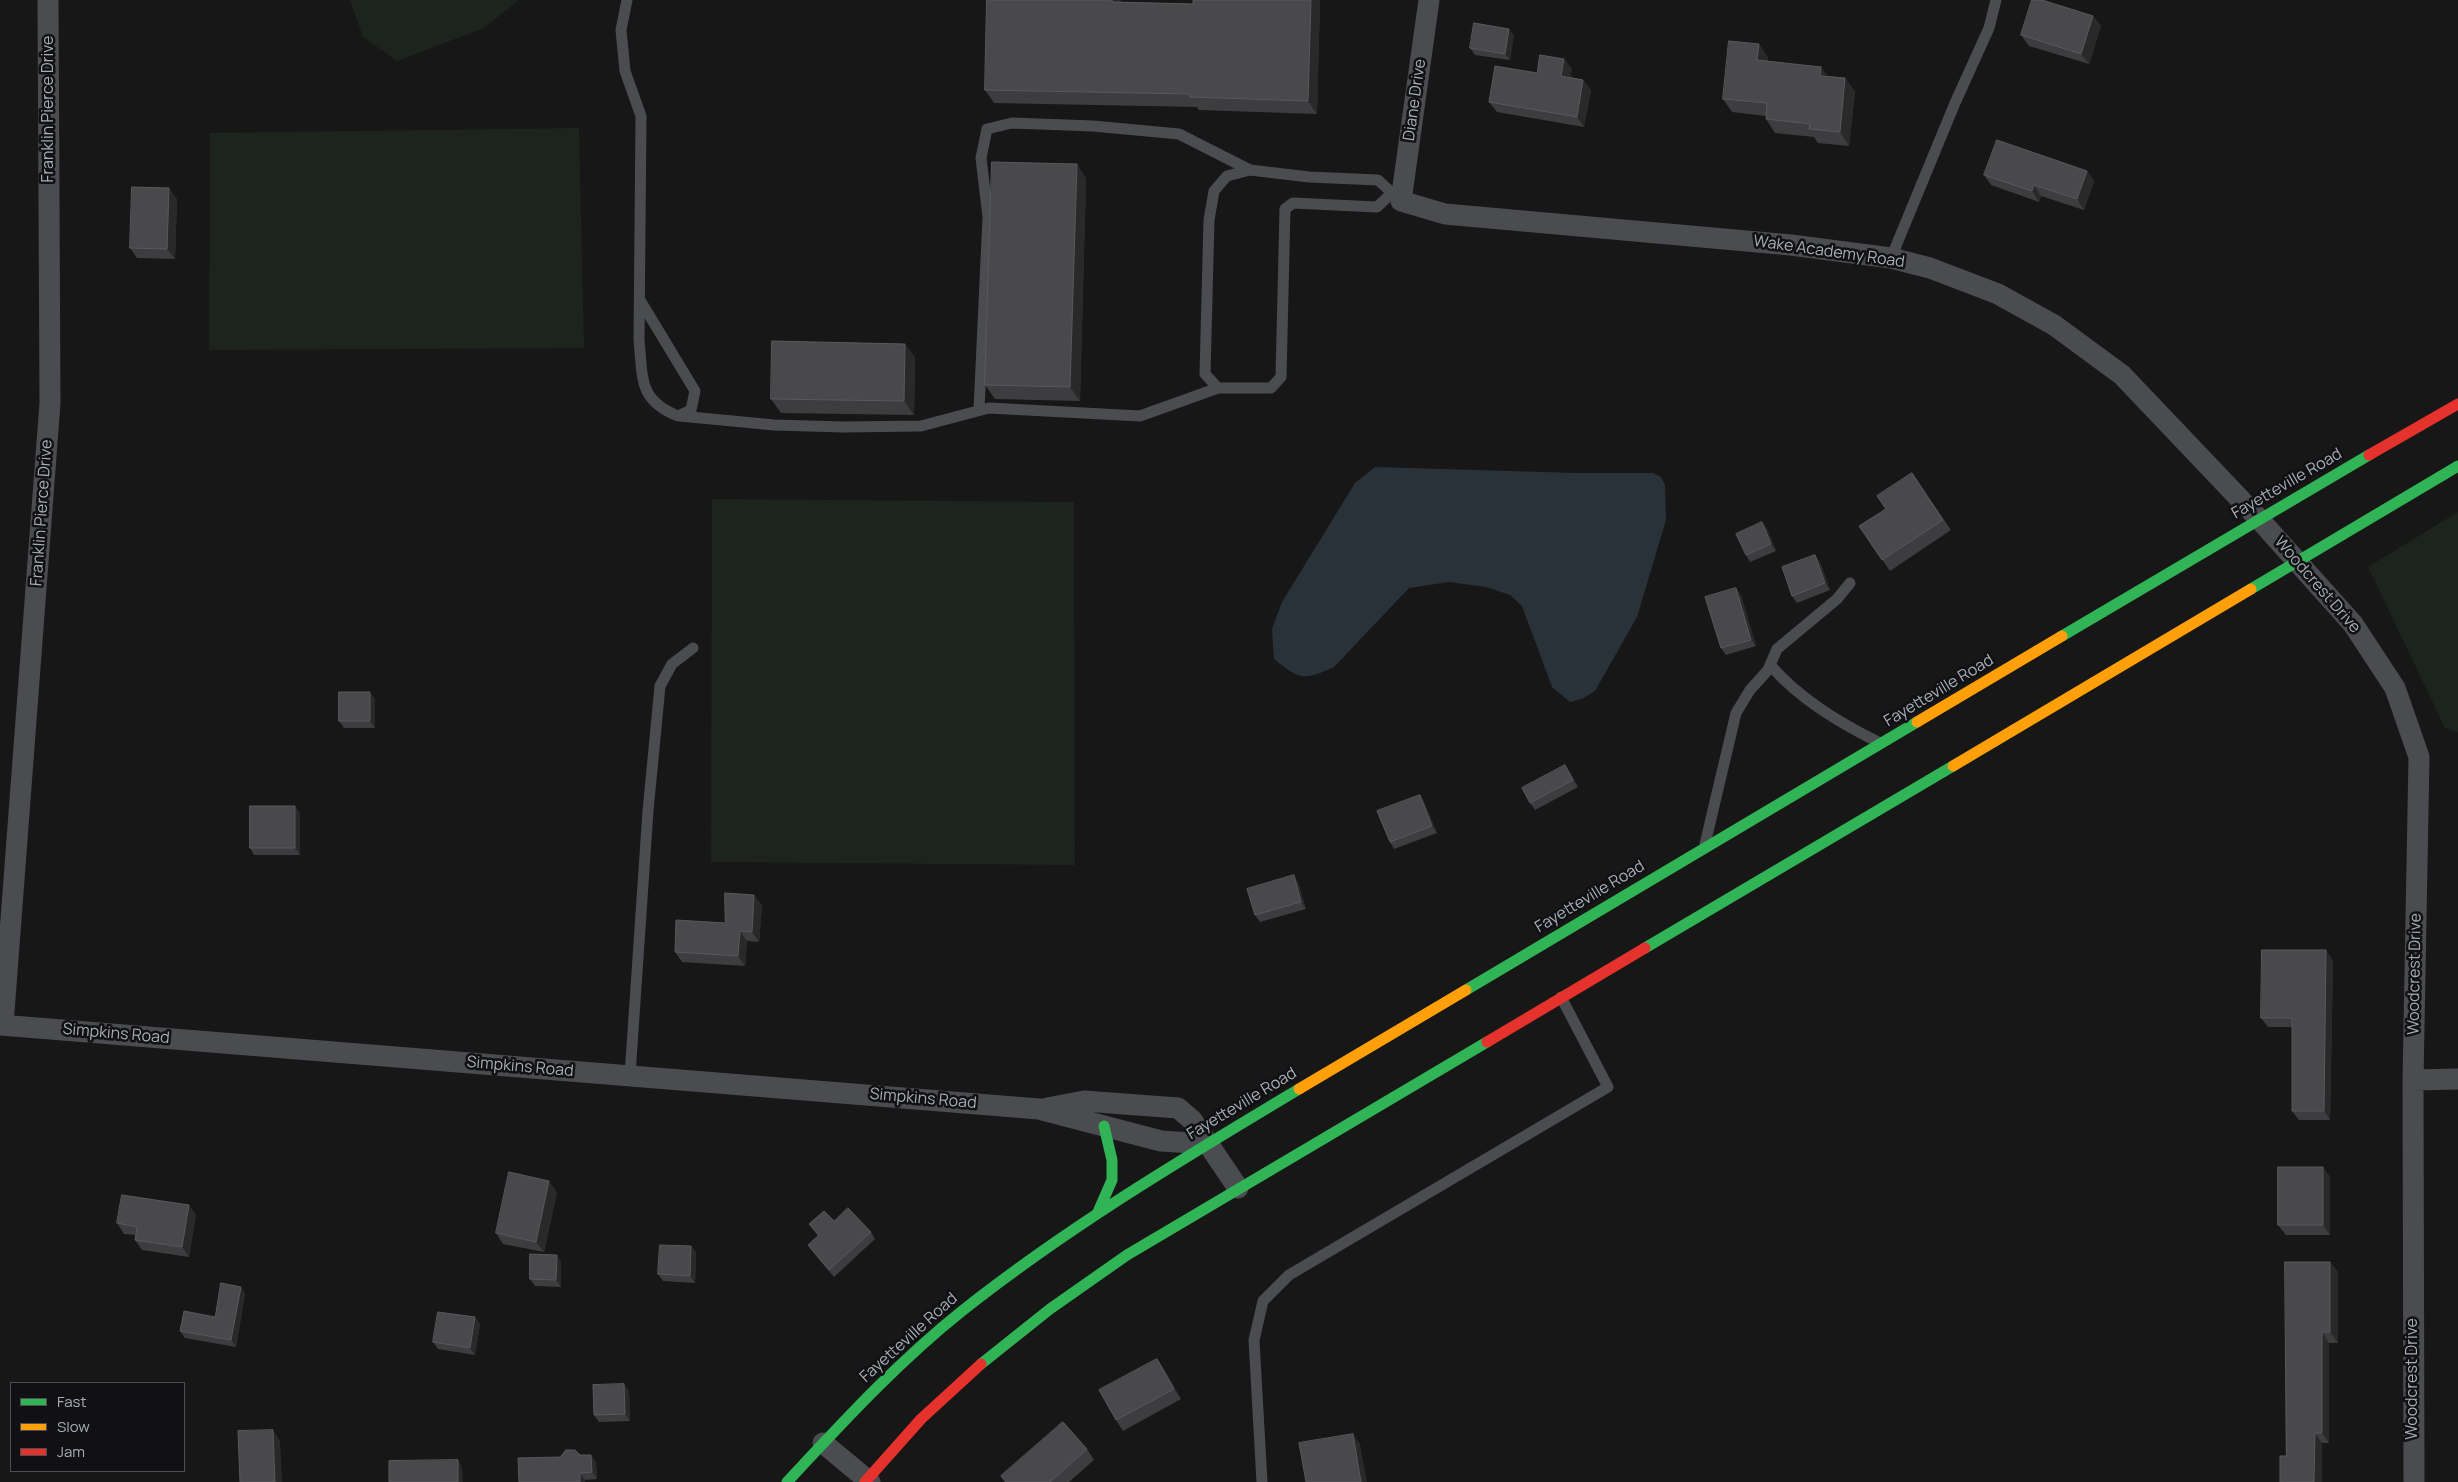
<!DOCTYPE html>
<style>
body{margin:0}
#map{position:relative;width:2458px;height:1482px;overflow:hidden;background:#171717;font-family:Manrope,sans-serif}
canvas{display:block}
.legend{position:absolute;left:10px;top:1382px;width:175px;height:90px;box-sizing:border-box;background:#111113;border:1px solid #4d4f55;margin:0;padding:6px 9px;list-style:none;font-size:15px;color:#a8adb8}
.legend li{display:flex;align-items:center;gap:10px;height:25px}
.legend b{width:25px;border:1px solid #4d4f55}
</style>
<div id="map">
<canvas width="2458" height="1482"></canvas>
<ul class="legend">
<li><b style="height:6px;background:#30b455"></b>Fast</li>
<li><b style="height:6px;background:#ff9f0a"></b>Slow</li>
<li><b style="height:6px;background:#e5322d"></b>Jam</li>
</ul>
</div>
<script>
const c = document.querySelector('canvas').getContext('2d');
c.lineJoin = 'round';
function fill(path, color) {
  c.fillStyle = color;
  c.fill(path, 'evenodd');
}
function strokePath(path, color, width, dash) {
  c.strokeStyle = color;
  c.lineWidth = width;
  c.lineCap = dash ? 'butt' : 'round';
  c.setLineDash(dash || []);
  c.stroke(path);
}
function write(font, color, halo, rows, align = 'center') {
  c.font = font + ' Manrope,sans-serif';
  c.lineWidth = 5;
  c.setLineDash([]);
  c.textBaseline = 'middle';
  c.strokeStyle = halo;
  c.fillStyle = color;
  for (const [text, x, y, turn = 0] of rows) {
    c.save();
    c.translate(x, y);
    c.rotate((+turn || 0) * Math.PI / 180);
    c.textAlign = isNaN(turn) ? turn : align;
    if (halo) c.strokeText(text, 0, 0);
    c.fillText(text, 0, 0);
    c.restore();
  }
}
fill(new Path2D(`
 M350 0H519L484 28 397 61 363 37Z
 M579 128 584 348 209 350 210 133Z
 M712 499 1074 502 1075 865 711 862Z
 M2458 512V732L2445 728 2368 567Z`), '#1d241e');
fill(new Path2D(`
 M1375 467 1576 473H1653L1661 477 1665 485 1666 520 1637 617 1595 691 1582 699 1570 702 1552 687 1522 606 1510 595 1486 587 1449 582 1409 588 1334 667C1303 681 1300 680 1274 659L1272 629 1282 602 1355 483Z`), '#2a3239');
strokePath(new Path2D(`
 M627 0 621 30 625 71 641 116 639 340C643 378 638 400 678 416L691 410 695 391 640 300
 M1250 170 1227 176 1214 191 1209 220 1205 374 1218 388H1271L1281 377 1285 209 1293 203 1377 207 1392 193
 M1891 258 1955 103 1989 28 1996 0
 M979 410 988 217 981 158 987 129 1012 123 1093 126 1179 134 1250 170 1309 177 1378 180 1401 201
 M680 416 774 425 844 427 921 426 989 408 1140 416 1218 388
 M1770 665C1800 699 1838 722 1878 742
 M1705 844 1736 713 1750 690 1768 670 1777 649 1837 599 1850 583
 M630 1075 648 811 660 686 672 664 693 648
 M1262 1482 1254 1340 1263 1301 1289 1275 1608 1087 1561 997`), '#4b4c50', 11);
strokePath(new Path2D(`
 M1429 0 1401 201 1445 214 1791 245 1891 258 1930 268 1998 294 2054 325 2122 375 2259 519 2353 624 2395 688 2419 757 2413 1080 2414 1482
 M0 1025 1039 1109 1161 1141 1208 1144
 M3 1025 50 403 48 0
 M2413 1080 2458 1079
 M1047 1108 1084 1101 1178 1108 1192 1120 1238 1188
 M823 1443 870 1482`), '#4b4c50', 21);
strokePath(new Path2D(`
 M2251 589 2458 466
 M2062 636 2369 455
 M1645 948 1953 766
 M1466 990 1917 722
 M1098 1212 1112 1180V1160L1104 1126
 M981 1364 1050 1309 1127 1255 1487 1042
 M787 1482C843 1422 898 1362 962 1311 1068 1227 1184 1158 1299 1089`), '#30b455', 11);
strokePath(new Path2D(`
 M1917 722 2062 636
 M1953 766 2251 589
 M1299 1089 1466 990`), '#ff9f0a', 11);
strokePath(new Path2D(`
 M2369 455 2458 404
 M1487 1042 1645 948
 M865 1482 921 1419 981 1364`), '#e5322d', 11);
fill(new Path2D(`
 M987 0H1121V2L1193 4V0H1320L1317 114 1199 110 1197 107 994 103 985 90Z
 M2093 16 2101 26 2089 64 2029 46 2021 35Z
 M1514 35 1510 60 1475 55 1470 48Z
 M1759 44 1768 58V61L1828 76 1845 78 1855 92 1849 146 1818 143 1814 137 1775 133 1766 119V116L1732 112 1723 99Z
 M1564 59 1572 69 1570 77 1583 80 1591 90 1584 127 1497 112 1489 102 1537 73Z
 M2087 171 2094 181 2084 210 2041 196 2039 202 1991 185 1984 175Z
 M1086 178 1080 401 995 399 985 385Z
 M177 199 175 259 137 258 130 248Z
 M915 357 914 415 781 413 771 399Z
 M1912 473 1951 530 1890 571 1859 526 1886 509Z
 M1762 522 1767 529 1776 551 1750 562 1746 555Z
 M1815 555 1820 562 1830 590 1797 603 1792 596Z
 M1741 595 1756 646 1726 655 1721 648Z
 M375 699V728H344L339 721Z
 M1570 772 1578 787 1535 810 1530 803Z
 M1420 795 1424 802 1437 833 1394 849 1390 842Z
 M300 813V855H254L250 848Z
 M1298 882 1306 909 1260 922 1255 915Z
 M762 905 759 942 747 941 745 966 682 962 675 952 725 923Z
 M2333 960 2330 1120H2299L2292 1111V1027H2268L2261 1018Z
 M2323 1167 2330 1177V1235H2286L2278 1225Z
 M557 1192 544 1252 503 1244 496 1233Z
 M189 1205 196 1215 189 1257 142 1250 135 1240 136 1235 124 1234 117 1223Z
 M834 1221 871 1232 875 1239 834 1277 813 1252 808 1245 818 1236 809 1224Z
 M691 1246 696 1253 695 1283 663 1281 658 1274Z
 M561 1262V1287L535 1286 530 1279Z
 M2330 1262 2338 1272V1343H2329V1443H2322L2286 1456Z
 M241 1287 245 1294 236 1347 185 1338 180 1331 215 1317Z
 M475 1317 480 1324 475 1355 438 1349 433 1342Z
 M1157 1359 1164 1369 1181 1399 1123 1431 1116 1420Z
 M624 1384 629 1391 630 1421 599 1422 594 1415Z
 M1087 1449 1094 1460 1069 1482H1005L1001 1476Z
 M591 1455 596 1462 597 1479 585 1480 560 1457Z`), '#3d3d3f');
fill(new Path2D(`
 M1112 0H1121V15L1112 2Z
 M1311 0H1320L1317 114 1308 101Z
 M2093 16 2101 26 2089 64 2081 54Z
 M1509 29 1514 35 1510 60 1505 54Z
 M1759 44 1768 58 1766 73 1757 60Z
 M1564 59 1572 69 1569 86 1561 76Z
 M1821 67 1831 80 1820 76Z
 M1845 78 1855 92 1849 146 1840 132Z
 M1583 80 1591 90 1584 127 1577 117Z
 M1077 164 1086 178 1080 401 1070 387Z
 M2087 171 2094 181 2084 210 2077 199Z
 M2034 185 2041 196 2039 202 2032 191Z
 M169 188 177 199 175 259 167 249Z
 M905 344 915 357 914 415 904 401Z
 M1762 522 1767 529 1776 551 1771 544Z
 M1815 555 1820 562 1830 590 1825 583Z
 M1736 588 1741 595 1756 646 1751 640Z
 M370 692 375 699V728L370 721Z
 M1565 765 1570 772 1578 787 1573 780Z
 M1420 795 1424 802 1437 833 1432 826Z
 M295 806 300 813V855L295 848Z
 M1294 875 1298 882 1306 909 1301 902Z
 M754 895 762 905 759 942 752 932Z
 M740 931 747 941 745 966 738 956Z
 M2326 950 2333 960 2330 1120 2324 1111Z
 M2323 1167 2330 1177V1235L2323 1225Z
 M549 1181 557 1192 544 1252 536 1242Z
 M189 1205 196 1215 189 1257 182 1247Z
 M691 1246 696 1253 695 1283 690 1276Z
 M557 1255 561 1262V1287L556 1280Z
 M2330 1262 2338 1272V1343L2330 1332Z
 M241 1287 245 1294 236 1347 231 1340Z
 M475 1317 480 1324 475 1355 470 1348Z
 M2322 1332 2329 1343V1443L2322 1433Z
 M1157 1359 1164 1369 1181 1399 1174 1389Z
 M624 1384 629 1391 630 1421 625 1414Z
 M273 1430 280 1441 282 1482H275Z
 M2315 1433 2322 1443V1482H2314Z
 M1353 1434 1360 1444 1367 1482H1361Z
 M591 1455 596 1462 597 1479 592 1472Z
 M458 1460 462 1467 463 1482H458Z
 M580 1473 585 1480V1482H580Z`), '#29292a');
const building = new Path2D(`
 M987 0H1112V2L1193 4V0H1311L1308 101 1190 97V94L985 90Z
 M2032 0H2042L2093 16 2081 54 2021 35Z
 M1474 23 1509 29 1505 54 1470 48Z
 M1729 41 1759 44 1757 60 1821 67 1820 76 1845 78 1840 132 1809 129 1810 124 1766 119 1767 103 1723 99Z
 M1540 55 1564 59 1561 76 1583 80 1577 117 1489 102 1495 66 1537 73Z
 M1997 140 2087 171 2077 199 2034 185 2032 191 1984 175Z
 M992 162 1077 164 1070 387 985 385Z
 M132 187 169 188 167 249 130 248Z
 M772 341 905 344 904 401 771 399Z
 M1912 473 1943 520 1882 560 1859 526 1886 509 1877 496Z
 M1762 522 1771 544 1746 555 1736 534Z
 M1815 555 1825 583 1792 596 1782 567Z
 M1736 588 1751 640 1721 648 1705 597Z
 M339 692H370V721H339Z
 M1565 765 1573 780 1530 803 1522 788Z
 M1420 795 1432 826 1390 842 1377 811Z
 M250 806H295V848H250Z
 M1294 875 1301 902 1255 915 1247 889Z
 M725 893 754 895 752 932 740 931 738 956 675 952 676 920 725 923Z
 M2262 950H2326L2324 1111H2292V1018H2261Z
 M2278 1167H2323V1225H2278Z
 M509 1172 549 1181 536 1242 496 1233Z
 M122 1195 189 1205 182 1247 135 1240 137 1227 117 1223Z
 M848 1208 871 1232 829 1270 808 1245 819 1235 809 1224 824 1211 834 1221Z
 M660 1245 691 1246 690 1276 658 1274Z
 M530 1254 557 1255 556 1280 530 1279Z
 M2285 1262H2330V1332H2322V1433H2315L2314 1482H2280V1456H2286Z
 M221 1283 241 1287 231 1340 180 1331 184 1311 215 1317Z
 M438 1312 475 1317 470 1348 433 1342Z
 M1157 1359 1174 1389 1116 1420 1099 1390Z
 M624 1384 625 1414 594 1415 593 1385Z
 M1063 1422 1087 1449 1050 1482H1006L1001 1476Z
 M273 1430 275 1482H240L238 1431Z
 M1353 1434 1361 1482H1306L1299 1443Z
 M566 1450H575L580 1455H591L592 1472 580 1473V1482H519L518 1458 560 1457Z
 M458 1460V1482H389V1461Z`);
fill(building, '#49494c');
strokePath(building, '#58595d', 1);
write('16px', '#a8adb8', '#111113', [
 ["Diane Drive",1415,100,-82],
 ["Franklin Pierce Drive",49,109,-90],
 ["Wake Academy Road",1829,252,8],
 ["Fayetteville Road",2287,484,-30],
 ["Franklin Pierce Drive",42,513,-86],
 ["Woodcrest Drive",2317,585,49],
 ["Fayetteville Road",1939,691,-31],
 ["Fayetteville Road",1590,897,-31],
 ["Woodcrest Drive",2415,974,-89],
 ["Simpkins Road",116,1034,5],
 ["Simpkins Road",520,1067,5],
 ["Simpkins Road",923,1099,5],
 ["Fayetteville Road",1242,1104,-31],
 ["Fayetteville Road",909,1338,-42],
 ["Woodcrest Drive",2413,1379,-90]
]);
</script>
